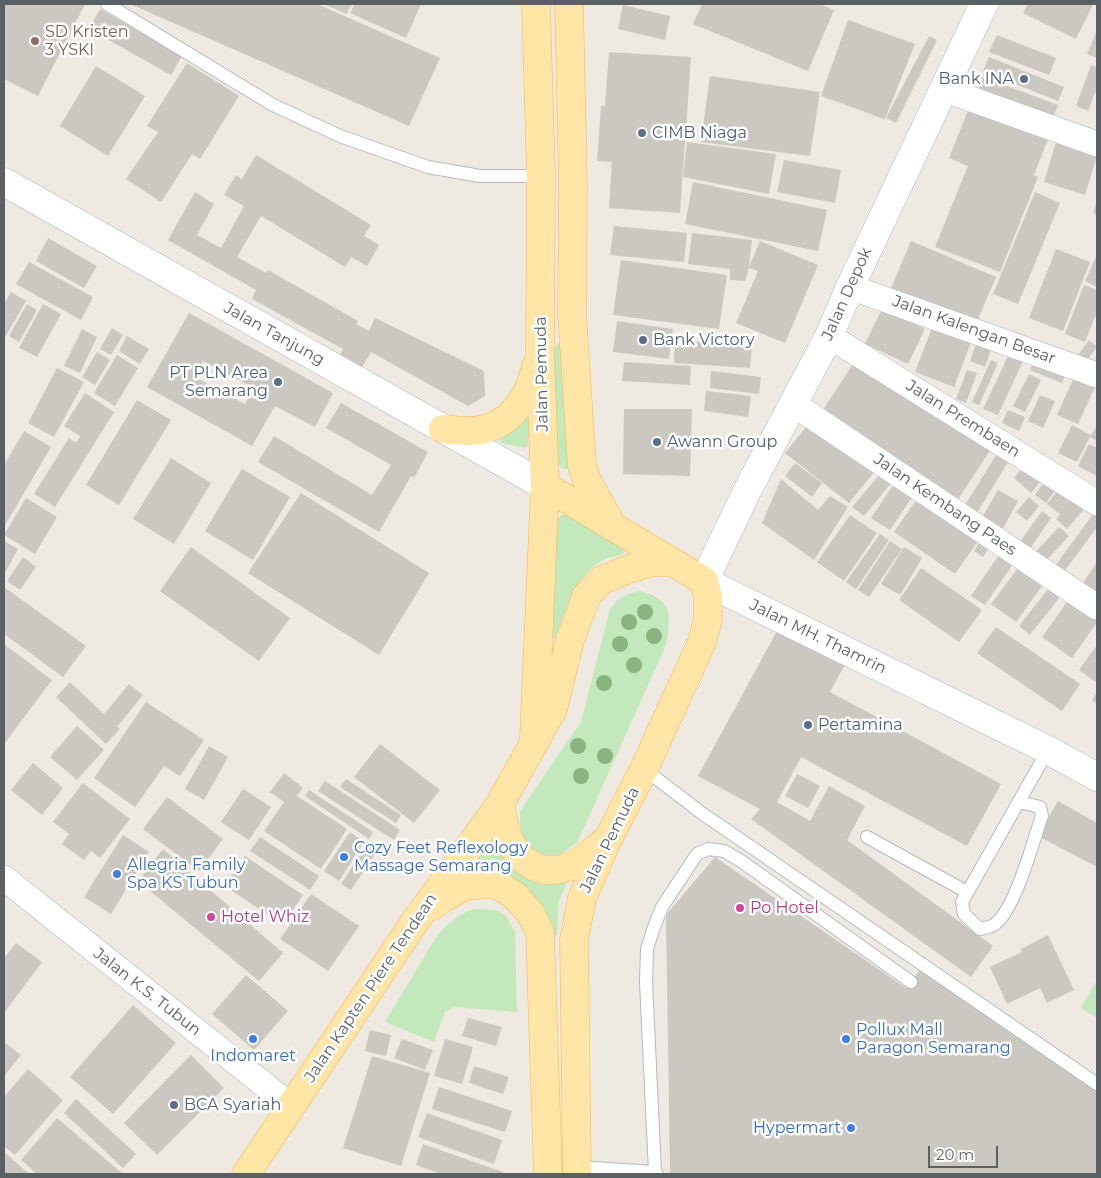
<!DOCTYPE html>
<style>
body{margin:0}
#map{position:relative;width:1101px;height:1178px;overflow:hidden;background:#eeeae2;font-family:Montserrat,sans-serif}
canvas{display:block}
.frame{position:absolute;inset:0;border:5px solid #5a6064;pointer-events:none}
.scale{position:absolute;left:928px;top:1146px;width:70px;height:22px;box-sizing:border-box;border:2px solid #5a6064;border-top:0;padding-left:6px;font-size:15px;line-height:18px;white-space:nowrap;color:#5a6064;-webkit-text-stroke:4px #fff;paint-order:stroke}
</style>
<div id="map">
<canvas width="1101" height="1178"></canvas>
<div class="frame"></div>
<div class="scale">20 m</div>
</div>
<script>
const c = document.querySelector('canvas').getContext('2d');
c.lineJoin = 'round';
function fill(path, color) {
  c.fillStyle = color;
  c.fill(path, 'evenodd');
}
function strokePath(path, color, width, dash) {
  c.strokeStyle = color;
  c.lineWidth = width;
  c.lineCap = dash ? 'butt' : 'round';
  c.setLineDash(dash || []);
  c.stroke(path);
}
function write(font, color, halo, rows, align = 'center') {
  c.font = font + ' Montserrat,sans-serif';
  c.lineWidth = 5;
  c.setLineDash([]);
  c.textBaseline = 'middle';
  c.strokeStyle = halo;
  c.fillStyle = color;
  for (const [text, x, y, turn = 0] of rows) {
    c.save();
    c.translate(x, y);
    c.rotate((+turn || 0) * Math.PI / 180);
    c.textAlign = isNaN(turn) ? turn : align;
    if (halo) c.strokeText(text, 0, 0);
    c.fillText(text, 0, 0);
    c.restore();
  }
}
fill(new Path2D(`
 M558 343 561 344 571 469C563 470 561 467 555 461L554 349Z
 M529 414 528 445 525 448 502 443 498 438Z
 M561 515H568L622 547 624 553C617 557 608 557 601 561 577 576 563 613 556 639H550L558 518Z
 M639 591C674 599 671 616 666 645L577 843 561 854 540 855 528 846 520 833V811L581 722 610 609C619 597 625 594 639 591Z
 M497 831 569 877 559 901 557 934 555 937 550 936 543 907 529 889 520 882 508 876 465 873Z
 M473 909 496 910 506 916 515 932 517 1012 454 1007 445 1012 434 1042 385 1022 435 939 446 926 460 915Z
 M1097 980V1018L1081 1008Z`), '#c2e8bc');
fill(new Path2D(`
 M4 4H85L38 96 4 79Z
 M130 4H317L440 58 409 126Z
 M324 4H351L347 14Z
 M355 4H421L406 38 350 13Z
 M702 4H819L834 10 808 71 693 24Z
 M1028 4H1093L1076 39 1023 13Z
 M623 5 670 16 665 40 618 29Z
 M100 9 182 56 171 75 89 29Z
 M848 20 915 44 884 121V119L821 96Z
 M1097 30V58L1087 54Z
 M997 35 1056 58 1049 75 989 52Z
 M929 36 937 40 896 123 886 118Z
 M609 52 691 57 680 213 609 208 612 162 597 161 601 106H605Z
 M989 57 1064 87 1058 101 983 71Z
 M187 63 239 96 200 159 192 154 161 202 126 179 158 132 147 126Z
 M1091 65 1097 67V88L1088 111 1076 106Z
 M96 66 145 96 108 156 60 126Z
 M710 76 820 92 810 156 701 142Z
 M983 77 1058 105 1051 123 976 95Z
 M969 108 1048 139 1034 175 1038 177 1000 272 935 247 968 166 949 158Z
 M687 142 776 154 769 194 683 177Z
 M1056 142 1097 156 1085 195 1044 182Z
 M256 155 371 225 364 236 379 245 367 266 351 257 345 267 261 216 237 257 266 273 268 270 358 321 356 324 369 331 375 318 484 371 485 396 468 406 371 352 362 367 340 355 343 349 252 299 256 290 168 240 195 192 214 204 197 235 221 248 244 206 224 195 236 175 242 179Z
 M784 160 841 170 835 203 777 192Z
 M693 182 827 210 818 251 685 224Z
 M1035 192 1060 203 1018 304 993 294Z
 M1097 201V215L1093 213Z
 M614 226 687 233 684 262 610 255Z
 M692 233 752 240 749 267 760 241 818 265 785 343 736 323 758 271 749 268 745 281 730 280V269L688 264Z
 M48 238 97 266 84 288 36 261Z
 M911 241 996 277 976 324 891 288Z
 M1056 249 1090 262 1063 331 1029 318Z
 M1097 255V287L1085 281Z
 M621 260 727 275 719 329 613 315Z
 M29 262 93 297 81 320 16 284Z
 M1084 285 1097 290V312L1085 342 1065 334Z
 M11 292 26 301 4 339V304Z
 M27 304 37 310 19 342 9 336Z
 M43 304 61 314 37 357 19 348Z
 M882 309 925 329 908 364 865 344Z
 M189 313 333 393 315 427 275 406 252 446 147 387ZM203 361 254 388 245 404 195 377Z
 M617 321 673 329 669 359 613 352Z
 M112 328 123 335 111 355 100 349Z
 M932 328 971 342 954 387 915 372Z
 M82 329 97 337 80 373 64 366Z
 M127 336 149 349 140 364 119 351Z
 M675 340 752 346 750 368 674 363Z
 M1089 340 1097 347 1087 360 1079 354Z
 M976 344 991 350 985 367 970 361Z
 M97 352 110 360 95 385 82 377Z
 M1009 354 1023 361 998 415 983 409Z
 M117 355 138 368 115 406 94 393Z
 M1034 359 1066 373 1062 383 1030 370Z
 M991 360 998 363 979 405 972 402Z
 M855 361 991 449 955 504 819 416Z
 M624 362 691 366 690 385 622 381Z
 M57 368 84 382 54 437 28 423Z
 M967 370 977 373 966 403 956 399Z
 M711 371 761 377 759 394 710 388Z
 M1029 374 1041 380 1025 412 1013 406Z
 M1075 375 1096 385 1078 424 1057 415Z
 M706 391 751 396 748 417 704 411Z
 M85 393 114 412 55 507 34 494 69 438 76 443 80 436 64 426Z
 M1040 395 1055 401 1043 428 1028 421Z
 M137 400 171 420 119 505 86 485Z
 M341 403 428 452 414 478 411 476 379 532 258 462 274 436 372 495 391 465 326 428Z
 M624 409H692L690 476 623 474Z
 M1008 410 1025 417 1019 431 1002 423Z
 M811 421 875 471 849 503 785 453Z
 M1072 425 1091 435 1097 425V441L1090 437 1077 462 1058 453Z
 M24 431 51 447 4 527V465Z
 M1089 444 1097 448V476L1078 466Z
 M996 455 1008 462 974 518 962 510Z
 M171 458 211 483 174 544 133 519Z
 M1027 462 1044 477 1031 493 1014 478Z
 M795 463 822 483 812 497 785 476Z
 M242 469 290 497 253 560 205 531Z
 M881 473 892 482 864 516 852 507Z
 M781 479 818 510 830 496 848 507 814 560 762 523Z
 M1045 481 1056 489 1046 503 1035 495Z
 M894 484 913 496 890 530 871 518Z
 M998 490 1018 501 1001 532 980 521Z
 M1057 491 1071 502 1074 498 1085 508 1067 529 1056 519 1060 514 1047 504Z
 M301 493 429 573 379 655 248 573Z
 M1029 497 1039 506 1027 521 1016 512Z
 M26 498 57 517 35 554 4 535Z
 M917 499 978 541 955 574 894 532Z
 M1042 511 1051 518 1025 556 1015 549Z
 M1094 513 1097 516V527L1061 576 1052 570Z
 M850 515 877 533 844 581 817 562Z
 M1059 527 1069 536 1040 567 1030 558Z
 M880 534 889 540 856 589 846 582Z
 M981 540 990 546 983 557 974 551Z
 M4 541 18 549 4 575Z
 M890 541 902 549 869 597 858 590Z
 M191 547 290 618 259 661 160 591Z
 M904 547 922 558 900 595 881 584Z
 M999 555 1013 564 985 605 971 596Z
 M23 557 36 567 20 590 7 581Z
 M1097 561V591L1096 593 1082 585Z
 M921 568 982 610 959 642 899 600Z
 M1018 568 1042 586 1016 622 991 604Z
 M4 587 86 646 63 677 4 634Z
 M1049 588 1060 597 1030 635 1019 626Z
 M1072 595 1097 613V622L1072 658 1042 637Z
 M996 627 1080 684 1062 711 977 653Z
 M777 631 844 666 830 692 1001 784 967 846 801 757 777 802 810 821 829 786 865 806 847 840 993 946 971 977 751 819 760 809 698 776Z
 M4 644 52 680 4 744Z
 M1097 645V679L1096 682 1079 670Z
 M70 682 104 714 129 684 143 695 117 727 120 729 106 744 56 697Z
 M1097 692V704L1092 700Z
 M146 702 204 740 180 776 164 766 135 807 94 778Z
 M77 726 104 750 77 780 50 757Z
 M380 744 440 790 414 823 354 777Z
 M209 746 228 757 204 800 185 789Z
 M33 763 63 788 42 815 11 790Z
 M284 773 303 788 297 796 347 829 321 869 264 831 284 802 270 792Z
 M797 774 820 786 808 808 785 796Z
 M346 779 401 815 396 823 340 787Z
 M325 781 400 830 394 840 318 791Z
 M83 783 130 819 100 858 91 851 84 860 62 844 69 834 53 822Z
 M243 789 271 807 249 840 221 822Z
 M309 790 373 832 369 839 305 796Z
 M167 797 223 839 199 871 143 829Z
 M1058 801 1097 823V867L1038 836Z
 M350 832 364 842 339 881 324 871Z
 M123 835 149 852 111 914 84 897Z
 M260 837 319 876 310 890 250 851Z
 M367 844 377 851 351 890 341 884Z
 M163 849 283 953 259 981 138 881Z
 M245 856 303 895 283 925 225 886Z
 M715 857 906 988 921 969 1097 1090V1174H670L666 915Z
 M311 894 359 926 328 971 280 939Z
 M1048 935 1074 990 1047 1003 1040 988 1007 1004 990 967 1022 952 1021 949Z
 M16 943 42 962 4 1013V958Z
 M246 975 288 1011 254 1050 212 1014Z
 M133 1005 176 1043 113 1114 70 1077Z
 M468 1018 502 1027 496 1046 462 1036Z
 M370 1030 391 1035 386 1056 365 1051Z
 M402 1039 433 1050 425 1070 394 1058Z
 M445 1039 473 1047 462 1084 434 1076Z
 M4 1042 21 1055 4 1076Z
 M191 1055 224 1088 157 1155 124 1123Z
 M372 1056 430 1073 401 1166 343 1148Z
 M474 1066 509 1077 503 1094 469 1083Z
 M28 1069 63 1100 15 1155 4 1146V1097Z
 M439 1087 512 1111 505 1132 432 1109Z
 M76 1099 136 1154 123 1168 64 1113Z
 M427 1113 502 1140 494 1164 418 1137Z
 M57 1118 123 1174H37L21 1160Z
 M423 1144 503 1172 502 1174H441L416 1165Z
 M4 1152 29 1174H4Z`), '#cbc7c1');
const service = new Path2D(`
 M107 4 273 105 340 136 428 167 480 176H541
 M644 769 703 814 1097 1084
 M1019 802 1040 807 1042 816C1033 841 1016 908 995 924 991 927 985 928 980 929L964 914 962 902 1048 750
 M867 837 967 892
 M577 1167 655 1172
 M657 1174 655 1172 646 982 647 949 654 927 662 907 697 854 708 849 724 851 741 861 911 982`);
const minor = new Path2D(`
 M943 89 1097 144
 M850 287 1097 375
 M829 336 1097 503
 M792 403 1097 607
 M4 878 291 1106`);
const tertiary = new Path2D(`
 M704 581 747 491 829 336 850 287 984 4`);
const secondary = new Path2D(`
 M4 182 545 486
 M704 581 1048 750 1097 777`);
const primary = new Path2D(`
 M569 4 573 184 572 315 582 465 586 479 610 522
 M443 429C452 430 461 431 470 431 509 430 528 399 536 366
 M545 486 704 581 708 597V620L702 642 644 769 607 841 582 898 574 940 577 1174
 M534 737 545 486 540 352 541 176 536 4
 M500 804C503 815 504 828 508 838 521 865 542 877 571 866 581 862 596 848 606 841
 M433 906 440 900 465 886 495 883 515 896 531 914 540 933 548 1174
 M246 1174 412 926 500 804 553 709 570 640 587 595 602 580 629 569 653 562H672`);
strokePath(service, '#b5b9bd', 14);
strokePath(minor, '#b5b9bd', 26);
strokePath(tertiary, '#b5b9bd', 29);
strokePath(secondary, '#b4b9bd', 29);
strokePath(primary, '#fbb44e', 29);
strokePath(service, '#fff', 12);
strokePath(minor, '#fff', 25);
strokePath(tertiary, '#fff', 28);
strokePath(secondary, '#fff', 28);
strokePath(primary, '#ffe5a6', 28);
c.fillStyle = '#89b47f';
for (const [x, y] of [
 [645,612],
 [629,622],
 [654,636],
 [620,644],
 [634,665],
 [604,683],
 [578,746],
 [605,756],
 [581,776]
]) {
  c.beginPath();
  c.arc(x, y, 8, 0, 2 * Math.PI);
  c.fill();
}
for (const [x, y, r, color] of [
 [35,41,5,"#8d6e63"],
 [1024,79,5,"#5c6f8a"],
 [642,133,5,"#5c6f8a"],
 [643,340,5,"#5c6f8a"],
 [278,382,5,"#5c6f8a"],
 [657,442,5,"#5c6f8a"],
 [808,725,5,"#5c6f8a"],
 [344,857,5,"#3f7fe0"],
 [117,874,5,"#3f7fe0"],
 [740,908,5,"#d1479c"],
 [211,917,5,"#d1479c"],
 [253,1039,5,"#3f7fe0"],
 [846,1039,5,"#3f7fe0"],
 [174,1105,5,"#5c6f8a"],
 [851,1128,5,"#3f7fe0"]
]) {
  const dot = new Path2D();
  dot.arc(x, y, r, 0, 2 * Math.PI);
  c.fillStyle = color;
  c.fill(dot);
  strokePath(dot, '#fff', 2);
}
write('16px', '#785e54', '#fff', [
 ["SD Kristen",45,32],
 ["3 YSKI",45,50]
], 'left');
write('16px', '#4e5e75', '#fff', [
 ["Bank INA",1014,79,"right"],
 ["CIMB Niaga",652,133],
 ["Bank Victory",653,340],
 ["PT PLN Area",268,373,"right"],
 ["Semarang",268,391,"right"],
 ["Awann Group",667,442],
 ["Pertamina",818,725],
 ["BCA Syariah",184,1105]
], 'left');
write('16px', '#5a6064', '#fff', [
 ["Jalan Depok",847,294,-66],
 ["Jalan Kalengan Besar",974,330,20],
 ["Jalan Tanjung",274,334,29],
 ["Jalan Pemuda",542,374,-91],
 ["Jalan Prembaen",963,419,32],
 ["Jalan Kembang Paes",945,505,34],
 ["Jalan MH. Thamrin",818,637,26],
 ["Jalan Pemuda",610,840,-64],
 ["Jalan Kapten Piere Tendean",371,988,-56],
 ["Jalan K.S. Tubun",147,992,38]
]);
write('16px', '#366cbe', '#fff', [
 ["Cozy Feet Reflexology",354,848],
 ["Massage Semarang",354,866],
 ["Allegria Family",127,865],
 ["Spa KS Tubun",127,883],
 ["Pollux Mall",856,1030],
 ["Paragon Semarang",856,1048],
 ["Indomaret",253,1056,"center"],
 ["Hypermart",841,1128,"right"]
], 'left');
write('16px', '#b23c85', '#fff', [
 ["Po Hotel",750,908],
 ["Hotel Whiz",221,917]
], 'left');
</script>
